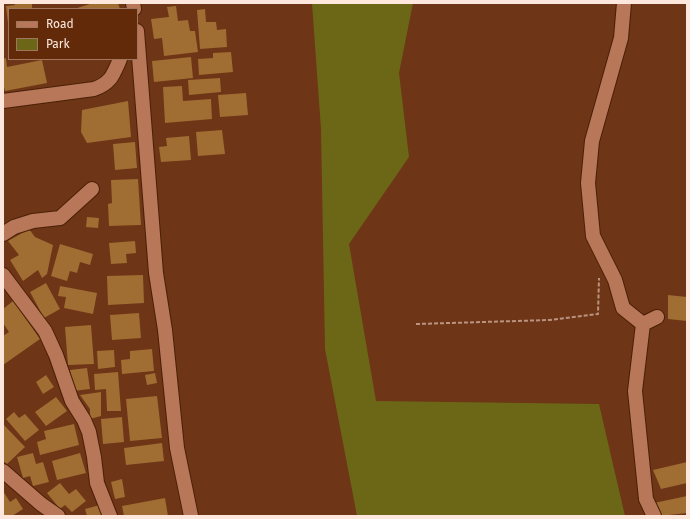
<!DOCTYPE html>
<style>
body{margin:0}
#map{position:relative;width:690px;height:519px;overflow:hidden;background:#6e3516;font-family:"Fira Sans",sans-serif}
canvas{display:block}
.frame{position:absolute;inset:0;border:4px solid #fee8de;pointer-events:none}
.legend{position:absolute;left:8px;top:8px;width:130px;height:52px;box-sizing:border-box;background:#622a09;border:1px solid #a0765e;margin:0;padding:5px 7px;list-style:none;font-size:12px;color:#fee8de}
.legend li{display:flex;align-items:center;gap:8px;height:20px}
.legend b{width:20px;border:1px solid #a0765e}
</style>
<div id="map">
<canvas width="690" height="519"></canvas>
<div class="frame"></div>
<ul class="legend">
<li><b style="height:5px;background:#b77758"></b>Road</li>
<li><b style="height:11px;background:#6b6717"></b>Park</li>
</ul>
</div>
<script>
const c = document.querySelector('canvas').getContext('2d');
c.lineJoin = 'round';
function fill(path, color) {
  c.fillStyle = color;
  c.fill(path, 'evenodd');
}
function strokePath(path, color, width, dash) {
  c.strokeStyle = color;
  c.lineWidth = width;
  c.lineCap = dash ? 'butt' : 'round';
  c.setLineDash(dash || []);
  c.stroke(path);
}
fill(new Path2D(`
 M312 3H413L399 73 409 157 349 244 376 401 599 404 625 516H357L325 349 321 129Z`), '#6b6717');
fill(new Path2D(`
 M14 3H32V9H9L8 23 6 6 15 5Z
 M93 3H118L120 9H74Z
 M176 6 178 21 188 20 190 31H195L198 52 164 56 162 38 154 39 151 19 169 17 167 7Z
 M205 9 206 22H216L217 30 226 29 227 47 200 49 197 10Z
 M231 52 233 72 199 75 198 59 213 58V53Z
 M191 57 193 78 154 82 152 61Z
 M6 58 7 67 42 60 47 83 5 91 3 84V59Z
 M220 78 221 92 189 95 188 80Z
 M182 86 183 101 211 99 212 119 165 123 163 87Z
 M246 93 248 115 220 117 218 95Z
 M128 101 131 137 87 143 81 132 82 110Z
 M222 130 225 154 198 156 196 132Z
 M189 136 191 160 161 162 159 147 167 146 166 138Z
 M135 142 137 168 115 170 113 144Z
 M138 179 141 225 109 226 108 204 112 203 111 180Z
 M87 217 99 218 98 228 86 227Z
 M29 229 35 237 53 245 47 274 42 278 38 270 23 281 10 260 19 255 8 241Z
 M135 241 136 253 126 254 127 263 111 264 109 243Z
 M60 244 93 254 90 265 80 262 77 273 70 271 67 281 51 276Z
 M143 275 144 303 108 305 107 276Z
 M46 283 60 309 44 318 30 292Z
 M60 286 97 293 93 314 64 308 66 297 58 296Z
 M668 295 687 297V321L668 319Z
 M13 301 40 339 3 365V336L9 332 3 323V309Z
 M139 313 141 338 112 340 110 315Z
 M91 325 94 364 68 365 65 327Z
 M152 349 154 371 122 374 121 360 130 359V351Z
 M114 350 115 367 98 369 97 351Z
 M87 368 90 389 73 391 70 370Z
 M118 372 121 411H107L106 389 95 390 94 374Z
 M155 373 157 383 147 385 145 375Z
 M46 375 54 387 43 394 36 382Z
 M101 392V416L90 419V409L80 395Z
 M157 396 162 438 130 441 126 399Z
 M56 397 67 411 46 426 35 412Z
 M14 412 19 418 25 414 39 430 25 441 6 419Z
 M122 417 124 442 103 444 101 419Z
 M3 424 25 447 7 464 3 461Z
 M74 424 79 445 40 455 37 442 46 439 44 431Z
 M162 443 164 461 126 465 124 448Z
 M33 453 36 464 43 462 49 482 33 486 30 476 23 478 17 457Z
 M80 453 86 473 57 480 52 461Z
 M687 462V483L661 489 653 470Z
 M122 479 125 497 115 499 111 482Z
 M60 483 69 494 76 489 86 501 72 512 65 505 60 509 47 493Z
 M3 491 10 502 16 498 23 509 12 516H3Z
 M687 496V513L660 516 654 503Z
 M165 498 168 516H124L122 506Z
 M100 505 104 516H87L85 509Z`), '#a06d33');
const minor = new Path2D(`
 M133 3 134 9
 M624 3 621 38 592 141 588 183 593 236 615 280 623 308 643 324 635 391 646 499 654 516
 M137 31 156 273 165 330 177 448 191 516
 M3 101 94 89C111 83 113 75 120 59
 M3 234 14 227 33 221 60 218 92 189
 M3 275 45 331 56 355 72 401 84 420 89 432 94 457 97 483 110 516
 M643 324 657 317
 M3 471 41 504 58 516`);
strokePath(minor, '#4a2007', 16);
strokePath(new Path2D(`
 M416 324 550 320 598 314 599 278`), '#ba9480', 2, [4, 2]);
strokePath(minor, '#b77758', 14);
</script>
